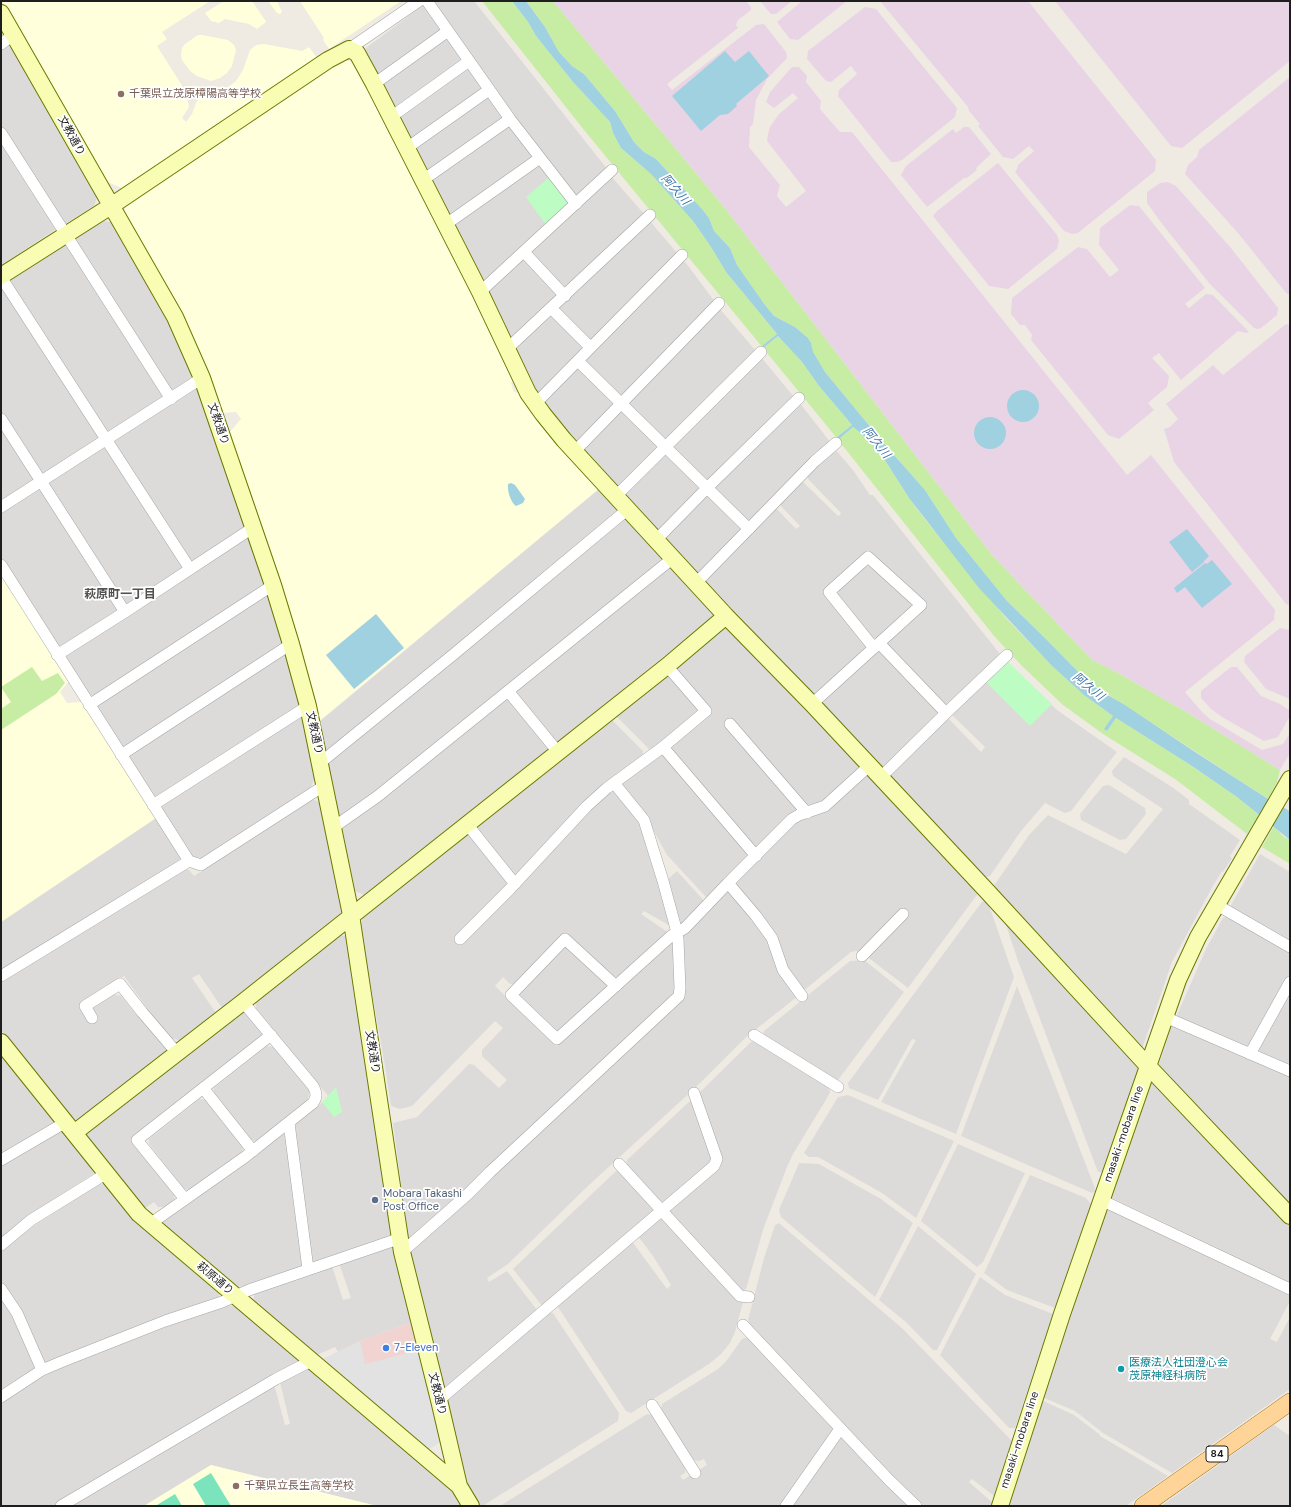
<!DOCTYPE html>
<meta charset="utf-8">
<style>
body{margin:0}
#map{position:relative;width:1291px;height:1507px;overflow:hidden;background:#efebe3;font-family:"DM Sans",sans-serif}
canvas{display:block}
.frame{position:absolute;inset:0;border:2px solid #1e1e1e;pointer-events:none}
</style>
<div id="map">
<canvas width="1291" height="1507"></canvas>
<div class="frame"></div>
</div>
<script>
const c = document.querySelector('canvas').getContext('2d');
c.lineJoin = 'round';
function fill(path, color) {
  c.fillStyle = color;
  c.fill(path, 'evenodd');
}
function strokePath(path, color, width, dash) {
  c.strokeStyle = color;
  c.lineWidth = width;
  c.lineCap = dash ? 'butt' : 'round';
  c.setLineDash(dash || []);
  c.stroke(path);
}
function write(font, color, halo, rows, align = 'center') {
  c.font = font + ' "DM Sans","Noto Sans JP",sans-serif';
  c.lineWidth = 3.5;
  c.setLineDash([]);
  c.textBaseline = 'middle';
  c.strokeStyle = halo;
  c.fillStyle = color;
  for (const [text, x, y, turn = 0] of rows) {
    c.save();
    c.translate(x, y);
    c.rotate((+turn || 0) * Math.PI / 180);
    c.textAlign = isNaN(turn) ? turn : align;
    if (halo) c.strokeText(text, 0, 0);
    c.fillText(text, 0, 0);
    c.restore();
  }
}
fill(new Path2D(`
 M434 1H474L608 170 579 197 573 196 511 116 433 4Z
 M422 6 427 7 444 30 381 76 377 74 365 53 366 48Z
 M447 36 465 61 396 110 381 83Z
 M6 45 12 46 97 197 94 206 63 225 1 127V48Z
 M468 66 485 89 409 140 399 118 401 114Z
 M488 95 506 119 428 172 415 149Z
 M509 123 534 158 452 216 448 215 431 181 433 175Z
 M1 138 58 228 1 265Z
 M535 165 541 166 568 202 567 209 487 281H481L453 225Z
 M610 175 645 215 568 287 562 288 531 254V248Z
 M649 220 678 254 592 341H589L558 310V306Z
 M104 221 114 223 168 318 192 375 191 381 176 392 170 390 73 240Z
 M67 244 164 394V400L111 433H105L8 282Z
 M522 257 557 293 556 299 513 339 510 338 487 294 488 289Z
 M680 259 686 263 715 302 622 397 584 363V359Z
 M1 286 99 435 98 441 46 475 40 474 1 413Z
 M719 308 756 351 666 439H663L627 405 628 401Z
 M549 315H552L584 346V351L541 393H536L515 349 516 345Z
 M761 357 794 397 709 482 703 481 671 445Z
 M575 368H580L614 402V406L579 441 575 442 544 405 545 398Z
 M193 388 198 390 246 524 244 529 193 563 188 562 113 444 114 438Z
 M799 402 831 443 751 522 745 521 715 492V486Z
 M623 411 657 444 656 449 619 486H616L583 451V448L618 412Z
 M1 425 35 477 34 482 1 503Z
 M102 447 108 448 183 565 181 571 128 605 123 604 48 486 49 480Z
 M834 448 853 470 870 495H873L1000 654 984 670 945 706 887 647 888 641 927 604 867 552 823 592 865 645V650L813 697 703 581 775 507 796 529 800 526 778 503 801 480 838 516 840 515 841 513 808 479 807 474Z
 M662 454H667L699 485V490L661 529H657L625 496 626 491Z
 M37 488 43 489 118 608 117 612 63 647 57 645 1 558V511Z
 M600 488 620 511 330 751 324 749 318 723Z
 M711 495 742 525 743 531 699 575 666 540 667 534 704 496Z
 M627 518 664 559 380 790 341 816 338 814 327 761 620 519Z
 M246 537 251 539 266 582 263 588 95 696 89 695 66 658 67 653Z
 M670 566 715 615 557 743 514 691Z
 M870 566 911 602V608L877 639 871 638 838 595 839 589 863 567Z
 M265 594 270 597 284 641 282 646 126 747 120 746 96 708 99 702Z
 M727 626 861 766 823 803 812 806 804 803 796 806V810L759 848 753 846 747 852 748 859 711 897H706L667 855 645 815 619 784 652 752 616 716Z
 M875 652H882L939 711 887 766 879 767 823 707 825 697Z
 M283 655 288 657 299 703 297 709 158 797 152 796 129 759 130 754Z
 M986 682H1028L1057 710 1117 752 1071 811 1065 813 1045 803 1021 831 990 876 983 878 889 777 948 718 981 752 985 747 951 714Z
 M507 698 550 748 364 895 355 891 342 827Z
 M298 717 303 719 315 777 311 787 201 858 190 856 161 809 162 803Z
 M612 720 643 751V757L516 876H512L474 828Z
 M1124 757 1172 787 1189 800V804L1240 840 1230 856 1232 858 1223 872 1222 871 1214 884 1172 962 1142 1049 993 887 1029 835 1048 815 1126 854 1163 809 1113 776 1112 771Z
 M865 774H869L979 892 908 988 861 952 856 951 851 952 802 992 731 884 794 822Z
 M1109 785 1145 808 1146 814 1126 839 1120 840 1081 820 1080 814 1103 786Z
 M610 789 615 790 640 818 672 927 644 911 641 914 669 933 619 976 613 977 565 933 516 984H510L503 977 495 986 557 1046 674 940 677 992 409 1242 393 1123 417 1117 420 1114 469 1064 474 1065 499 1088 507 1080 482 1056V1050L503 1028 495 1021 412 1106 400 1109 391 1106 385 1066 360 925 364 915 469 833 508 881 507 887Z
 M312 799 321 803 343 911 222 1008 199 974 192 978 216 1013 181 1041 171 1038 157 1022 124 976 80 1004 90 1020V1012L93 1007 113 994 121 996 133 1011 168 1050 76 1123 1 1030V980L183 869 189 870 194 876Z
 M156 818 181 857 179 863 1 972V922Z
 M1260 854 1290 872V943L1232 910 1231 905Z
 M677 871 706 903 684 925 678 923 667 880Z
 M728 887 770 940 798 996 745 1038 694 1089 589 1185 508 1264 487 1278 489 1282 507 1271 537 1310 444 1389 415 1277 410 1250 681 1000 682 936Z
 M985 900 991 911 1014 977 956 1134 881 1102 916 1040 912 1039 878 1100 849 1088 848 1083 981 903Z
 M1227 917 1290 950V973L1248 1049 1178 1020 1177 1015 1206 949 1223 918Z
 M1004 919 1140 1064 1103 1172H1098L1018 961Z
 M338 934 347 937 393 1236 315 1263 310 1260 294 1131 297 1122 329 1097 256 1008V999Z
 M562 947H569L606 983V989L560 1030 554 1031 519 997V991Z
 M864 960 904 992 838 1080 833 1081 763 1037 764 1031 850 961Z
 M1017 986 1096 1191 1092 1193 961 1136Z
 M1290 989V1068L1254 1052Z
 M239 1012 245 1013 262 1033 261 1039 132 1140 175 1194 174 1200 164 1207H158L154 1202 145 1208 132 1195 84 1134 148 1086 222 1028Z
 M1172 1025 1290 1075V1205L1158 1067Z
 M757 1041 829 1087 830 1093 793 1154 787 1167 764 1227 746 1289 740 1291 666 1210 716 1167 698 1094 751 1042Z
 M267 1046 273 1047 309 1090 308 1100 257 1141 251 1140 213 1094 214 1088Z
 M1 1053 57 1123 1 1157Z
 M1151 1079 1290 1224V1282L1110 1197Z
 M848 1095 954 1141 916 1218 882 1193 818 1157H809L804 1153 838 1097Z
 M200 1099 206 1100 243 1146 242 1152 189 1190 184 1189 149 1144V1139Z
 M692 1099 714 1161 662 1206 627 1166V1160Z
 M58 1130 63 1131 94 1170 93 1174 29 1215 1 1237V1164Z
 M282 1134 287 1137 303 1263 300 1268 245 1287 236 1286 161 1222 251 1160Z
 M958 1144 1025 1173 983 1262 977 1267 921 1221Z
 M799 1163 819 1164 881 1199 913 1223 875 1297 781 1217 779 1210Z
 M616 1171 622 1172 656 1211 543 1307 513 1269Z
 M1030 1175 1086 1198 1091 1204 1055 1308 1007 1290 984 1273Z
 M99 1184H105L220 1292 218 1298 46 1363 39 1356 6 1287 1 1282V1251L35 1225Z
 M1110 1210 1290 1296V1301L1270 1339 1277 1342 1290 1317V1389L1172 1473 1103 1433 1075 1411 1042 1397 1104 1213Z
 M660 1215 743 1302 735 1332 730 1343 721 1354 709 1364 631 1413 626 1411 558 1307 557 1303 631 1240 667 1289 671 1285 653 1256 637 1235Z
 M779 1223 903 1329 1012 1441 994 1496 972 1479 969 1482 993 1503 992 1506H921L893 1479 753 1331 748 1320 764 1258 775 1225Z
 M918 1226 976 1274 937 1350H933L907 1323 879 1300Z
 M392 1245 395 1247 412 1322 360 1341 338 1352 335 1347 317 1355 253 1301 255 1292 332 1266 343 1300 351 1298 339 1263Z
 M980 1277 1005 1295 1053 1314 1015 1428H1009L940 1355Z
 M1 1295 12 1311 37 1367 1 1390Z
 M228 1305 237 1307 298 1359V1363L53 1506H1V1404L35 1381 55 1370 166 1327Z
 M546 1312 553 1313 619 1413 618 1421 484 1505H477L464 1477 446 1398Z
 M748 1337 835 1429 782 1506H500L647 1414 652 1415 686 1467 685 1473 680 1476 683 1480 707 1465 704 1459 699 1461 692 1460 661 1410 662 1404 718 1369 727 1360 742 1339Z
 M307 1367 452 1491 459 1498 463 1506H377L211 1465 144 1506H69L274 1384 285 1425 290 1424 280 1382Z
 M1041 1400 1074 1415 1099 1434 1100 1436 1168 1476 1126 1506H1009Z
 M1274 1425 1290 1436V1506H1161Z
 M840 1434 911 1506H790Z`), '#dcdbda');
fill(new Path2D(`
 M412 1322 429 1388V1449L323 1359 360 1341Z`), '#f1d3d1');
fill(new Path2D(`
 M553 1H746L751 7V10L738 20 736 25 738 28 667 84 672 90 756 25 764 24 786 52 787 58 767 79 756 100 753 124 750 127 749 147 780 185 777 196 786 207 806 191 767 141 768 134 770 127 779 114 798 98 793 93 774 108 766 102 770 92 792 67H799L807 76 806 82 821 101 820 109 840 132H852L1127 475 1151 455 1275 610 1274 620 1185 692 1202 712 1210 719 1262 750 1283 744 1290 733V753L1280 770 1188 713 1118 673 1092 660 992 555 724 207Z
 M760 1H792L776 14H771Z
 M802 1H847L798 40 790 39 777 22Z
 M880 1H1028L1156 160 1155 171 1078 233 1072 234 1064 231 1015 172 1017 169 1018 165 1034 151 1029 146 1013 159 1003 157 978 126 980 124 969 111 968 107Z
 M1055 1H1290V61L1182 148 1171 146Z
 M865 7 876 9 957 108 955 117 902 160 897 162H891L838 96 839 90 857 74 851 66 831 82 826 81 807 59 808 51Z
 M1290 77V295L1286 293 1238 233 1185 174 1188 165 1197 157 1199 150Z
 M964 127H969L991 154 976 168 977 170 967 178H964L927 207 901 175 906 166 953 129 956 133Z
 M998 163 1057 235 1059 241 1057 249 1008 289 989 286 933 216 936 212Z
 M1168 182 1176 186 1231 248 1278 308 1277 315 1261 328 1258 329 1254 328 1209 283 1163 225 1147 203V192L1160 183Z
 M1130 205 1139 206 1205 288 1185 304 1189 308 1206 294 1213 295 1249 332 1246 333 1238 331 1181 380 1159 353 1152 358 1169 376 1167 387 1148 403 1154 410 1119 439 1108 435 1031 340 1032 335 1025 325H1020L1011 314 1012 298 1078 247 1087 249 1110 277 1119 270 1099 245 1100 228Z
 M1286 324 1290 325V605L1286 604 1174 462 1164 429 1170 427 1178 419 1166 404 1213 365 1223 375Z
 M1280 628 1290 630V699L1266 689 1244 662 1245 656Z
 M1231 667H1237L1261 696 1280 704 1289 710 1290 716 1278 737 1264 741 1222 717 1211 709 1201 698V691Z`), '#e9d4e5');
fill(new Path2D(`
 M2 1H210L162 32 167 39 157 46 186 92 189 107 182 118 186 122 192 114 196 103 200 97 207 93 223 91 236 81 243 70 250 50 256 45 264 44 302 51 309 47 317 58 122 188 103 180Z
 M224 1H252L265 20 266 22 257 29 249 24 225 19 219 23 211 21 205 13Z
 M268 1H277L282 12 280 14 277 13Z
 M300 1H401L329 49 323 40 324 38Z
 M198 35H202L228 40 234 45 236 50 232 66 227 73 220 78 211 81 197 76 190 71 182 60 181 55 182 48 185 44Z
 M342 59 355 63 505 361 514 380 511 383 514 392 520 393 600 488 318 722 301 647 267 540 229 433 241 419 236 412 222 413 124 211 127 204Z
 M1 574 68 682 60 692 67 703 81 702 156 818 1 922Z
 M211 1465 377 1506H144Z`), '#ffffdc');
fill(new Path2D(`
 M482 1H512L528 22 536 36 573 82 610 122 613 133 621 148 651 174 693 221 711 247 726 272 777 334 762 346 763 348 778 336 802 362 819 386 852 425 837 437 839 439 853 427 868 439 881 454 909 498 923 517 1005 617 1051 665 1084 695 1113 716 1105 729 1107 731 1116 718 1192 766 1237 797 1259 815 1247 834 1175 779 1103 734 1063 705 1022 666 994 636 827 426 584 130Z
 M526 1H553L724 207 992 555 1092 660 1118 673 1188 713 1280 770 1277 782 1268 799 1086 680 1046 639 1007 601 956 538 925 490 886 446 825 372 812 352 811 343 808 338 795 327 774 316 765 305 737 265 730 248 714 231 709 218 702 209 656 159 644 152 634 142 615 111 584 74 572 66 559 52 545 27Z
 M32 667 42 681 58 673 65 683 56 694 1 730V709L11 702 1 687Z
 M1274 826 1284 837 1290 840V864L1262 847Z`), '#c7eda5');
fill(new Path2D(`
 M552 175 575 207 549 229 526 197Z
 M1007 661 1052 704 1030 726 986 682Z
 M336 1087 342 1112 334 1117 322 1102Z`), '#bdfdc3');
fill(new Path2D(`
 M211 1473 231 1506H206L193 1484Z
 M175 1494 182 1506H157V1505Z`), '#7ce4bd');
fill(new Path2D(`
 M360 1341 365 1364 419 1350 441 1442 429 1449 323 1359Z`), '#e2e2e2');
fill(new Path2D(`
 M512 1H526L545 27 559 52 572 66 584 74 615 111 634 142 644 152 656 159 702 209 709 218 714 231 730 248 737 265 765 305 774 316 795 327 808 338 811 343 813 352 825 372 886 446 925 490 956 538 1007 601 1046 639 1086 680 1099 690 1125 705 1192 750 1268 799 1288 810 1290 812V840L1237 797 1192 766 1116 718 1107 731 1104 729 1113 716 1084 695 1051 665 979 588 909 498 881 454 868 439 853 427 839 439 837 437 852 425 819 386 802 362 778 336 763 348 762 346 777 334 726 272 711 247 693 221 651 174 621 148 613 133 610 122 573 82 536 36 528 22Z
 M725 51 735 62 749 51 769 76 736 104 737 106 728 114 720 115 701 131 672 96Z
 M1007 406a16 16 0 1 1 32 0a16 16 0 1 1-32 0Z
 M974 433a16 16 0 1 1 32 0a16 16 0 1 1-32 0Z
 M511 483 515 485 525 499 523 503 516 506C511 503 507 491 508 484Z
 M1187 529 1209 556 1204 561V562L1192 572 1169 542Z
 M1212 560 1232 584 1202 608 1185 587 1177 593 1174 588 1205 563 1207 564Z
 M376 614 404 648 354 689 326 655Z`), '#a0d1e0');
const street = new Path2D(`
 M427 1 510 119 576 204
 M1 44 13 35
 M349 49 419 1
 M374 84 448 31
 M391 117 469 61
 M1 133 171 399
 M407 148 489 90
 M423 180 510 119
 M445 225 540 158
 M524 252 565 296
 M1 277 190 569
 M480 292 612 170
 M551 308 590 347
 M507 349 650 215
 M578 361 749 529
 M535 404 682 255
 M1 419 125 612
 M575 451 719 303
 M616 496 761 352
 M1 507 202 378
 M657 539 707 488 799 398
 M1 565 189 861 201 865 325 785
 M696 583 815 461 836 443
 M879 643 946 713
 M57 655 125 612 254 527
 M508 691 558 752
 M812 704 921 605 868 557 829 592 874 648
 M89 705 273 585
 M730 724 807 813
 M663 747 756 856
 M121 755 291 644
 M320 763 454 654 628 509
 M880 778 946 713 1007 655
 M153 805 308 706
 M467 824 515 884
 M334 827 378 796 673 558
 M728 883 756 916 772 938 783 970 802 996
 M1217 905 1290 947
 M460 939 509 890 587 806 607 788 663 747 706 711 667 666
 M862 956 903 914
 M1 976 189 861
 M616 986 565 939 511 995 557 1039 671 936 685 928 728 883 792 819 799 815 825 806 869 766
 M1165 1017 1290 1071
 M92 1018 85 1006 120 984 142 1012 177 1053
 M754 1035 838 1087
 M1250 1054 1290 982
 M203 1088 253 1151
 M289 1123 308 1269
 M1 1160 66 1122
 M619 1164 740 1296 749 1297
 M185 1199 137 1140 271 1035
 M1101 1200 1290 1289
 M150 1224 245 1157 313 1103C317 1097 317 1093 313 1086L243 1002
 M1 1245 31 1220 107 1173
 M402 1252 468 1194 490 1172 679 996 680 988 678 939 675 925 663 881 644 820 614 783
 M1 1289 17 1313 42 1370
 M743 1325 889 1480 916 1506
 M1 1397 42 1370 61 1362 165 1321 222 1302 249 1290 401 1238
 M439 1400 714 1166 717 1159 694 1093
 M652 1405 695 1473
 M61 1506 276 1379 311 1361
 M786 1506 840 1429`);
const secondary = new Path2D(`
 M1 13 175 317 202 378 273 585 291 644 308 706 351 915 402 1252 439 1400 459 1486 471 1506
 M1 276 111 206 328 60 349 49 357 53 374 84 480 292 528 393 543 414 564 440 726 616 812 704 986 890 1147 1065 1290 1216
 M1 1042 139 1214 459 1486
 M74 1133 243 1002 667 666 726 616
 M1000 1506 1062 1314 1178 980 1198 937 1290 779`);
const primary = new Path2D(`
 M1143 1506 1290 1402`);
strokePath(street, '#a5a5a5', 12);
strokePath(secondary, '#6a7900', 18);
strokePath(primary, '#976700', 18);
strokePath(street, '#fff', 11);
strokePath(secondary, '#f8fdb3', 16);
strokePath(primary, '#ffd498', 17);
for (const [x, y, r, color] of [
 [121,94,4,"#8d6e63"],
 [375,1200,4,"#5c6f8a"],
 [386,1348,4,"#3f7fe0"],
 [1121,1369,4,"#0f9aa8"],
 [236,1486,4,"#8d6e63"]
]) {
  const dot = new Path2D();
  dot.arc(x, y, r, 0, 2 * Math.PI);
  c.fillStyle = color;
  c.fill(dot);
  strokePath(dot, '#fff', 1.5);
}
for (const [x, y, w] of [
 [1217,1454,22]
]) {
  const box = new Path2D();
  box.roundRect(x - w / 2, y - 8, w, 16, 3);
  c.fillStyle = '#fff';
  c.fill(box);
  strokePath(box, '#1e1e1e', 1);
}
write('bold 10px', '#1e1e1e', null, [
 ["84",1217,1454]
]);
write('11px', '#785e54', '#fff', [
 ["千葉県立茂原樟陽高等学校",129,94],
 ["千葉県立長生高等学校",244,1486]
], 'left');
write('11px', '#1e1e1e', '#fff', [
 ["文教通り",71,136,61],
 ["文教通り",218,424,71],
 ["文教通り",314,733,78],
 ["文教通り",372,1052,81],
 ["masaki-mobara line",1124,1134,-71],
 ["萩原通り",215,1279,40],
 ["文教通り",437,1394,76],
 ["masaki-mobara line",1020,1440,-72]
]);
write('11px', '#4e5e75', '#fff', [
 ["Mobara Takashi",383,1194],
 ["Post Office",383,1207]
], 'left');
write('11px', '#366cbe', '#fff', [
 ["7-Eleven",394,1348]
], 'left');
write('11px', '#0d838f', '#fff', [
 ["医療法人社団澄心会",1129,1363],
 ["茂原神経科病院",1129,1376]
], 'left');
write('italic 12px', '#4175ab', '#fff', [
 ["阿久川",675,190,49],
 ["阿久川",876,443,51],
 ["阿久川",1088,687,39]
]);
write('bold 12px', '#515151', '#fff', [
 ["萩原町一丁目",120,595]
]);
</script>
